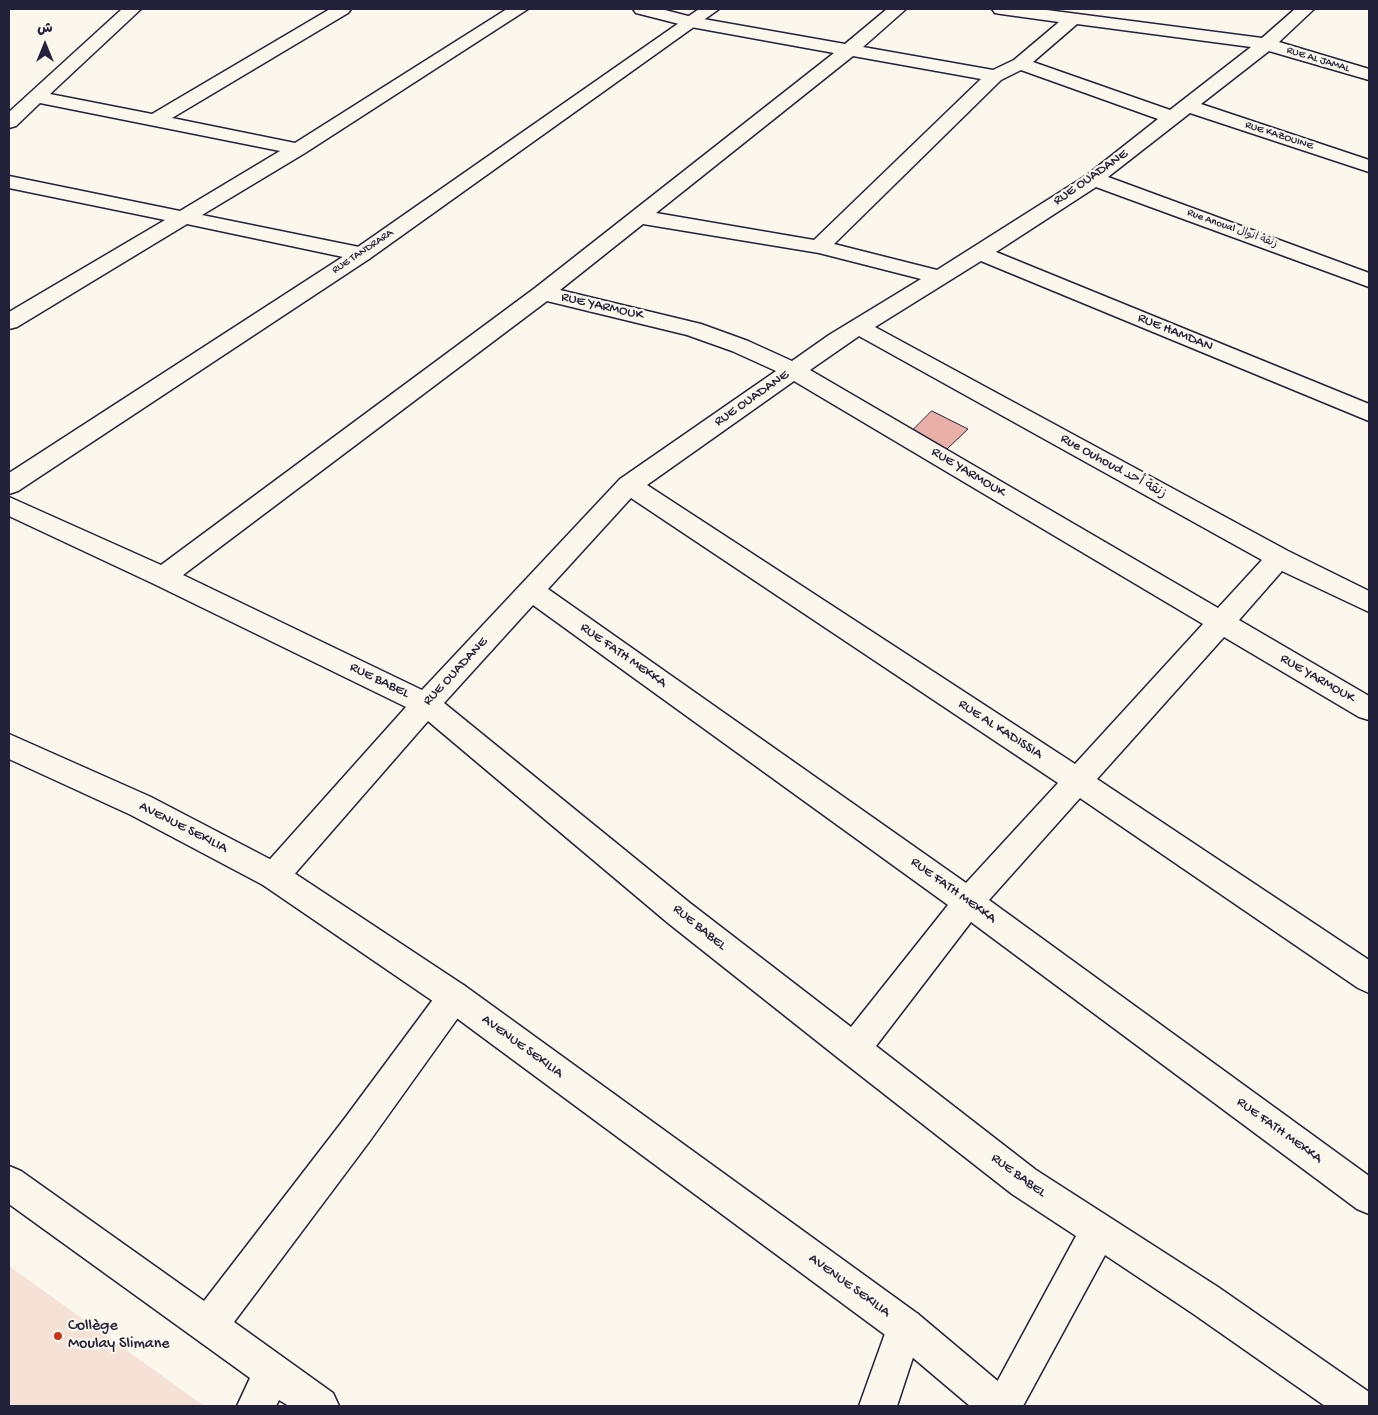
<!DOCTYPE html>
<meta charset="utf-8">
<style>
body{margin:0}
#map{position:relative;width:1378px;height:1415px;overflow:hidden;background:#fbf7ec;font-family:"Gochi Hand","Playpen Sans Arabic",sans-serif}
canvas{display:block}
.frame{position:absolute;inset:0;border:10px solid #22223b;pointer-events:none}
.north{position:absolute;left:20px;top:20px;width:50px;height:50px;-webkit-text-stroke:4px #fbf7ec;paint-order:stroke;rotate:0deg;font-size:14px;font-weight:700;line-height:20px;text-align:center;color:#22223b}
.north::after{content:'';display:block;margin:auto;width:18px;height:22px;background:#22223b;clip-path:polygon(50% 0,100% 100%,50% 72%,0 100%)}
</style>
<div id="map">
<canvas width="1378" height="1415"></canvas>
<div class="frame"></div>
<div class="north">ش</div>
</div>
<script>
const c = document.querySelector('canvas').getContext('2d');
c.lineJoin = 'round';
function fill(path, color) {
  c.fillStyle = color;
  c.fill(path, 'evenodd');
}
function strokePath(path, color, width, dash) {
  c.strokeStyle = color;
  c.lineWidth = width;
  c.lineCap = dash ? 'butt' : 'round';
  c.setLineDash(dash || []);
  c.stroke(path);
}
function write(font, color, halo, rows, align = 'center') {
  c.font = font + ' "Gochi Hand","Playpen Sans Arabic",sans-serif';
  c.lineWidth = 4.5;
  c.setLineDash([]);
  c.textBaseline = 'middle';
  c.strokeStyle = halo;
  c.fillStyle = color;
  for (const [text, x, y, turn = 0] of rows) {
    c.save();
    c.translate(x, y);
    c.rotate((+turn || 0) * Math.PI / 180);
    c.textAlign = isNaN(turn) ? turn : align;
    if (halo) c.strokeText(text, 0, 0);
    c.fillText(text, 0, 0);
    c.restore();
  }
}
fill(new Path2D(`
 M9 1266 204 1406H9Z`), '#f6e1d7');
const building = new Path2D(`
 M932 411 968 429 946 450 911 432Z`);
fill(building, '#eaafa6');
strokePath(building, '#22223b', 1);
const street = new Path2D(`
 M122 9H141L50 94 152 114 330 9H351L348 13 172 118 295 143 507 9H528L305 153 202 215 369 249 372 254 369 259 362 261 187 224 17 327 9 329V312L165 220 9 188V176L180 211 280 151 40 103 16 126 9 128V112Z
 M633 9H661L692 17 845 44 887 9H906L863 47 993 70 1014 60 1059 22 1001 14 995 13 992 9H1039L1262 38 1295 9H1314L1279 42 1369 69V80L1269 51 1201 104 1369 160V172L1190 113 1108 177 1369 273V287L1096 187 996 252 1369 404V421L981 261 875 327 1288 551 1369 591V612L1282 571 1239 620 1369 696V720L1359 717 1224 637 1097 779 1369 960V993L1358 988 1080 798 989 900 1369 1176V1214L1357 1209 971 922 876 1046 1036 1170 1218 1287 1369 1392V1406H1325L1192 1313 1105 1255 1023 1406H984L1076 1236 1012 1194 842 1061 668 923 428 721 285 885 274 889 263 885 259 876 263 867 406 707 154 584 9 516V497L161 565 535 288 834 53 691 27 636 13ZM1077 24 1251 47 1170 110 1033 62ZM853 56 981 79 814 240 656 213ZM1021 70 1158 119 1087 175 937 270 834 244 1001 80ZM643 224 819 253 921 279 829 335 792 361 748 341 701 324 560 290ZM547 301 687 335 732 351 776 371 620 479 422 690 183 575ZM859 336 1262 560 1218 608 810 370ZM794 381 1203 624 1075 764 647 485ZM631 498 1058 783 966 883 548 589ZM533 605 948 905 851 1027 690 903 444 703Z
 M454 982 465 986 470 997 465 1008 369 1142 234 1322 333 1393 339 1406H289L279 1400 276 1406H237L250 1378 9 1204V1166L21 1171 204 1301 345 1118 443 986Z
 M905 1309 918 1314 923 1327 897 1406H859L892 1314Z`);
const secondary = new Path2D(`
 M699 9H719L369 259 18 491 9 494V473L355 249Z
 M9 734 151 797 285 867 465 986 918 1314 1012 1393 1018 1406H970L892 1340 443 1008 263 885 131 815 9 759Z`);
strokePath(street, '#22223b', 3);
strokePath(secondary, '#22223b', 3);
fill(street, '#fbf7ec');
fill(secondary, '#fbf7ec');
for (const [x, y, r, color] of [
 [58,1336,5,"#c8321e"]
]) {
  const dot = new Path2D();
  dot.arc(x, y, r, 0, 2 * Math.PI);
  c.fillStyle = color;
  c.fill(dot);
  strokePath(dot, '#fbf7ec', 2);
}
write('11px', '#22223b', '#fbf7ec', [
 ["RUE AL JAMAL",1318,60,17],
 ["RUE KAZOUINE",1279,136,18],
 ["Rue Anoual زنقة انوال",1232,229,20],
 ["RUE TANDRARA",363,252,-34]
]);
write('14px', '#22223b', '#fbf7ec', [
 ["RUE OUADANE",1091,178,-35],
 ["RUE YARMOUK",602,307,13],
 ["RUE HAMDAN",1175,333,22],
 ["RUE OUADANE",752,399,-35],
 ["Rue Ouhoud زنقة أحد",1113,467,29],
 ["RUE YARMOUK",968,473,31],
 ["RUE FATH MEKKA",623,656,35],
 ["RUE OUADANE",456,672,-47],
 ["RUE YARMOUK",1317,679,30],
 ["RUE BABEL",379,681,26],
 ["RUE AL KADISSIA",1000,730,33],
 ["AVENUE SEKILIA",183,828,27],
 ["RUE FATH MEKKA",953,891,36],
 ["RUE BABEL",699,928,39],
 ["AVENUE SEKILIA",522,1047,36],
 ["RUE FATH MEKKA",1279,1131,36],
 ["RUE BABEL",1018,1176,36],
 ["AVENUE SEKILIA",849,1286,36]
]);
write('16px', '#22223b', '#fbf7ec', [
 ["Collège",68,1327],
 ["Moulay Slimane",68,1345]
], 'left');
</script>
